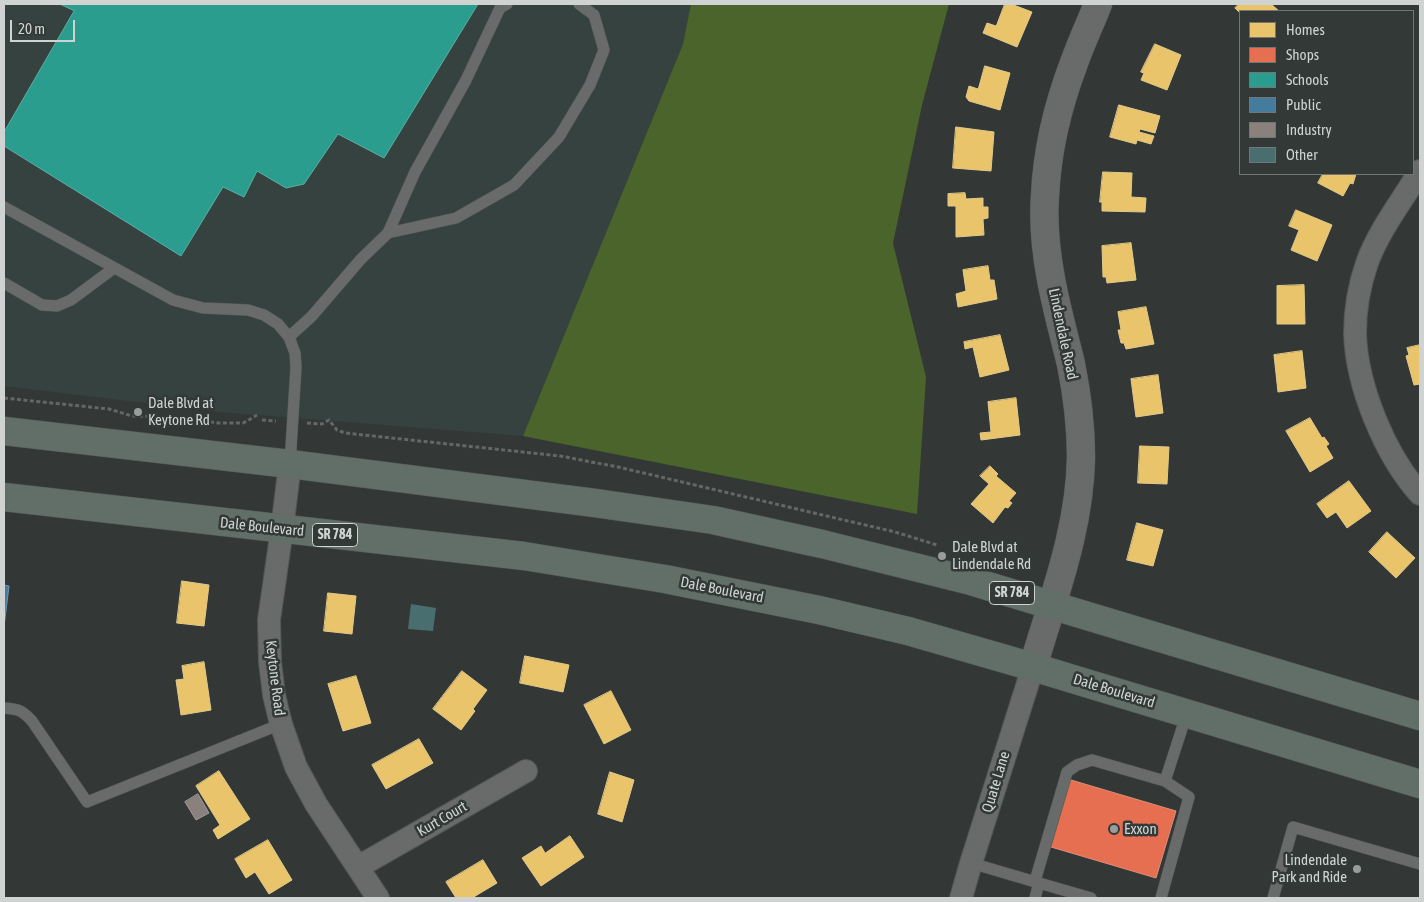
<!DOCTYPE html>
<style>
body{margin:0}
#map{position:relative;width:1424px;height:902px;overflow:hidden;background:#333836;font-family:"Asap Condensed",sans-serif}
canvas{display:block}
.frame{position:absolute;inset:0;border:5px solid #cfd4d3;pointer-events:none}
.legend{position:absolute;left:1239px;top:10px;width:175px;height:165px;box-sizing:border-box;background:#323937;border:1px solid #717775;margin:0;padding:6px 9px;list-style:none;font-size:15px;color:#cfd4d3}
.legend li{display:flex;align-items:center;gap:10px;height:25px}
.legend b{width:25px;border:1px solid #717775}
.scale{position:absolute;left:10px;top:20px;width:65px;height:22px;box-sizing:border-box;border:2px solid #cfd4d3;border-top:0;padding-left:6px;font-size:15px;line-height:18px;white-space:nowrap;color:#cfd4d3;-webkit-text-stroke:4px #323937;paint-order:stroke}
</style>
<div id="map">
<canvas width="1424" height="902"></canvas>
<div class="frame"></div>
<ul class="legend">
<li><b style="height:14px;background:#e9c46a"></b>Homes</li>
<li><b style="height:14px;background:#e76f51"></b>Shops</li>
<li><b style="height:14px;background:#2a9d8f"></b>Schools</li>
<li><b style="height:14px;background:#457b9d"></b>Public</li>
<li><b style="height:14px;background:#8a817c"></b>Industry</li>
<li><b style="height:14px;background:#496e70"></b>Other</li>
</ul>
<div class="scale">20 m</div>
</div>
<script>
const c = document.querySelector('canvas').getContext('2d');
c.lineJoin = 'round';
function fill(path, color) {
  c.fillStyle = color;
  c.fill(path, 'evenodd');
}
function strokePath(path, color, width, dash) {
  c.strokeStyle = color;
  c.lineWidth = width;
  c.lineCap = dash ? 'butt' : 'round';
  c.setLineDash(dash || []);
  c.stroke(path);
}
function write(font, color, halo, rows, align = 'center') {
  c.font = font + ' "Asap Condensed",sans-serif';
  c.lineWidth = 5;
  c.setLineDash([]);
  c.textBaseline = 'middle';
  c.strokeStyle = halo;
  c.fillStyle = color;
  for (const [text, x, y, turn = 0] of rows) {
    c.save();
    c.translate(x, y);
    c.rotate((+turn || 0) * Math.PI / 180);
    c.textAlign = isNaN(turn) ? turn : align;
    if (halo) c.strokeText(text, 0, 0);
    c.fillText(text, 0, 0);
    c.restore();
  }
}
fill(new Path2D(`
 M4 4H691L683 44 523 436 220 412 4 386Z`), '#35423f');
fill(new Path2D(`
 M691 4H949L922 105 893 243 926 377 917 514 523 436 683 44Z`), '#4a642b');
const homes = new Path2D(`
 M1005 4H1011L1032 12 1017 47 983 33 987 23 996 26Z
 M1239 4H1271L1279 11H1240V13L1235 8Z
 M1155 44 1181 55 1167 90 1141 80 1144 73 1141 72Z
 M985 66 1010 73 1000 110 969 101 966 97 969 86 978 89Z
 M1119 105 1160 116 1155 133 1140 129 1139 132 1154 136 1151 144 1137 140 1136 144 1110 137Z
 M956 127 994 132 991 171 953 168Z
 M1103 172 1132 173 1131 197 1146 198 1145 212 1102 211V202H1100Z
 M1323 174H1356L1353 184 1350 183 1343 196 1318 183Z
 M965 193 966 199 983 198V207H988V218L983 219 984 235 956 237V206H948V194Z
 M1296 210 1332 225 1317 261 1291 250 1299 230 1289 226Z
 M1131 243 1136 280 1107 283 1106 277H1103L1102 246Z
 M988 266 990 280H994L997 299 958 307 956 294 966 291 963 270Z
 M1304 285 1305 324H1277V286Z
 M1146 307 1154 344 1126 349 1124 343H1121L1118 330H1121L1118 312Z
 M1000 335 1009 370 980 377 973 347 965 349 964 342Z
 M1420 345V384L1414 385 1406 356 1409 355 1407 348Z
 M1302 351 1306 388 1278 392 1274 355Z
 M1158 375 1163 413 1136 417 1131 379Z
 M1016 398 1020 435 981 440 980 433 991 432 988 402Z
 M1310 418 1322 438 1324 437 1329 444 1326 446 1333 458 1310 472 1286 431Z
 M1140 446 1169 447 1167 484 1138 483Z
 M990 466 998 474 996 476 1016 493 1009 501 1012 503 1008 508 1005 507 993 523 971 504 989 484 980 476Z
 M1349 481 1371 511 1347 528 1336 512 1327 518 1317 504Z
 M1137 523 1163 530 1153 566 1127 560Z
 M1387 532 1415 558 1396 578 1369 552Z
 M182 581 209 585 204 626 177 623Z
 M328 593 356 596 352 634 324 631Z
 M525 656 569 665 563 692 520 683Z
 M204 662 211 710 181 715 176 680 184 679 182 666Z
 M462 671 487 690 473 709 475 711 461 730 433 709Z
 M356 676 371 723 343 731 328 684Z
 M611 691 631 730 604 744 584 705Z
 M419 739 433 763 386 789 372 765Z
 M219 771 250 819 218 839 213 830 220 825 196 786Z
 M610 772 634 780 622 822 598 814Z
 M570 836 584 857 541 886 522 858 541 846 545 853Z
 M268 840 292 880 269 894 255 872 246 878 235 859Z
 M483 860 497 883 472 898H456L446 882Z`);
fill(homes, '#e9c46a');
strokePath(homes, '#e1c98a', 1);
const shops = new Path2D(`
 M1071 780 1176 811 1156 878 1051 847Z`);
fill(shops, '#e76f51');
strokePath(shops, '#e08d78', 1);
const schools = new Path2D(`
 M60 4H478L384 158 338 134 304 184 286 188 257 171 244 197 223 187 181 256 4 146V132L74 11Z`);
fill(schools, '#2a9d8f');
strokePath(schools, '#5caea3', 1);
const public = new Path2D(`
 M4 585 9 586 4 627Z`);
fill(public, '#457b9d');
strokePath(public, '#6e96ad', 1);
const industry = new Path2D(`
 M198 794 209 813 196 820 185 802Z`);
fill(industry, '#8a817c');
strokePath(industry, '#9f9a96', 1);
fill(new Path2D(`
 M411 604 436 608 433 631 408 629Z`), '#496e70');
const service = new Path2D(`
 M4 207 173 300 203 308 248 310 264 315 278 324 289 337 295 353 296 367 290 464
 M388 233 456 218 514 185 559 137 590 85 604 50 594 15 579 4
 M4 283 42 305 57 306 71 300 114 268
 M289 337 312 316 361 259 388 233 415 172 466 80 500 8 507 4
 M4 708C18 709 22 710 32 721L87 802 281 724
 M971 863 1039 883
 M1035 881 1067 772 1077 765 1092 760 1165 781
 M1035 898 1039 883 1091 898
 M1161 898 1189 797 1165 781 1187 713
 M1273 898 1293 827 1420 864`);
const minor = new Path2D(`
 M1420 171C1402 201 1379 230 1367 263 1359 286 1355 310 1355 334 1357 387 1385 455 1420 494
 M290 464 282 529 269 620 270 662 274 695 281 724 296 767 316 804 378 898
 M358 867 526 771
 M961 898 971 863 1033 667`);
const tertiary = new Path2D(`
 M1033 667C1053 598 1080 530 1081 457 1081 426 1077 394 1071 364 1064 335 1056 307 1051 279 1046 252 1043 223 1045 196 1047 151 1058 105 1074 63 1081 43 1090 24 1098 4`);
const primary = new Path2D(`
 M4 431 290 464 595 503 713 520 822 544 971 581 1420 716
 M4 497 524 556 665 579 819 610 908 631 1033 667 1420 784`);
strokePath(service, '#525654', 12);
strokePath(minor, '#525654', 24);
strokePath(tertiary, '#525654', 29);
strokePath(primary, '#525654', 29);
strokePath(new Path2D(`
 M4 398 109 409 132 416 175 417 218 423H243L247 421 257 415
 M262 420 276 421
 M307 423 322 424 329 420 337 430 345 433 560 456 618 467 895 532 937 545`), '#636766', 3, [4, 2.5]);
strokePath(service, '#686b6a', 11);
strokePath(minor, '#686b6a', 22);
strokePath(tertiary, '#686b6a', 28);
strokePath(primary, '#626e68', 28);
for (const [x, y, r, color] of [
 [138,412,5,"#989d9c"],
 [942,556,5,"#989d9c"],
 [1114,829,5,"#989d9c"],
 [1357,869,5,"#989d9c"]
]) {
  const dot = new Path2D();
  dot.arc(x, y, r, 0, 2 * Math.PI);
  c.fillStyle = color;
  c.fill(dot);
  strokePath(dot, '#323937', 2);
}
for (const [x, y, w] of [
 [335,535,45],
 [1012,593,45]
]) {
  const box = new Path2D();
  box.roundRect(x - w / 2, y - 11.5, w, 23, 4);
  c.fillStyle = '#323937';
  c.fill(box);
  strokePath(box, '#cfd4d3', 1);
}
write('bold 14px', '#cfd4d3', null, [
 ["SR 784",335,535],
 ["SR 784",1012,593]
]);
write('15px', '#cfd4d3', '#323937', [
 ["Lindendale Road",1063,334,78],
 ["Dale Boulevard",262,527,6],
 ["Dale Boulevard",722,590,11],
 ["Keytone Road",275,678,83],
 ["Dale Boulevard",1114,691,17],
 ["Quate Lane",996,782,-73],
 ["Kurt Court",442,819,-30]
]);
write('15px', '#cfd4d3', '#323937', [
 ["Dale Blvd at",148,403],
 ["Keytone Rd",148,420],
 ["Dale Blvd at",952,547],
 ["Lindendale Rd",952,564],
 ["Exxon",1124,829],
 ["Lindendale",1347,860,"right"],
 ["Park and Ride",1347,877,"right"]
], 'left');
</script>
